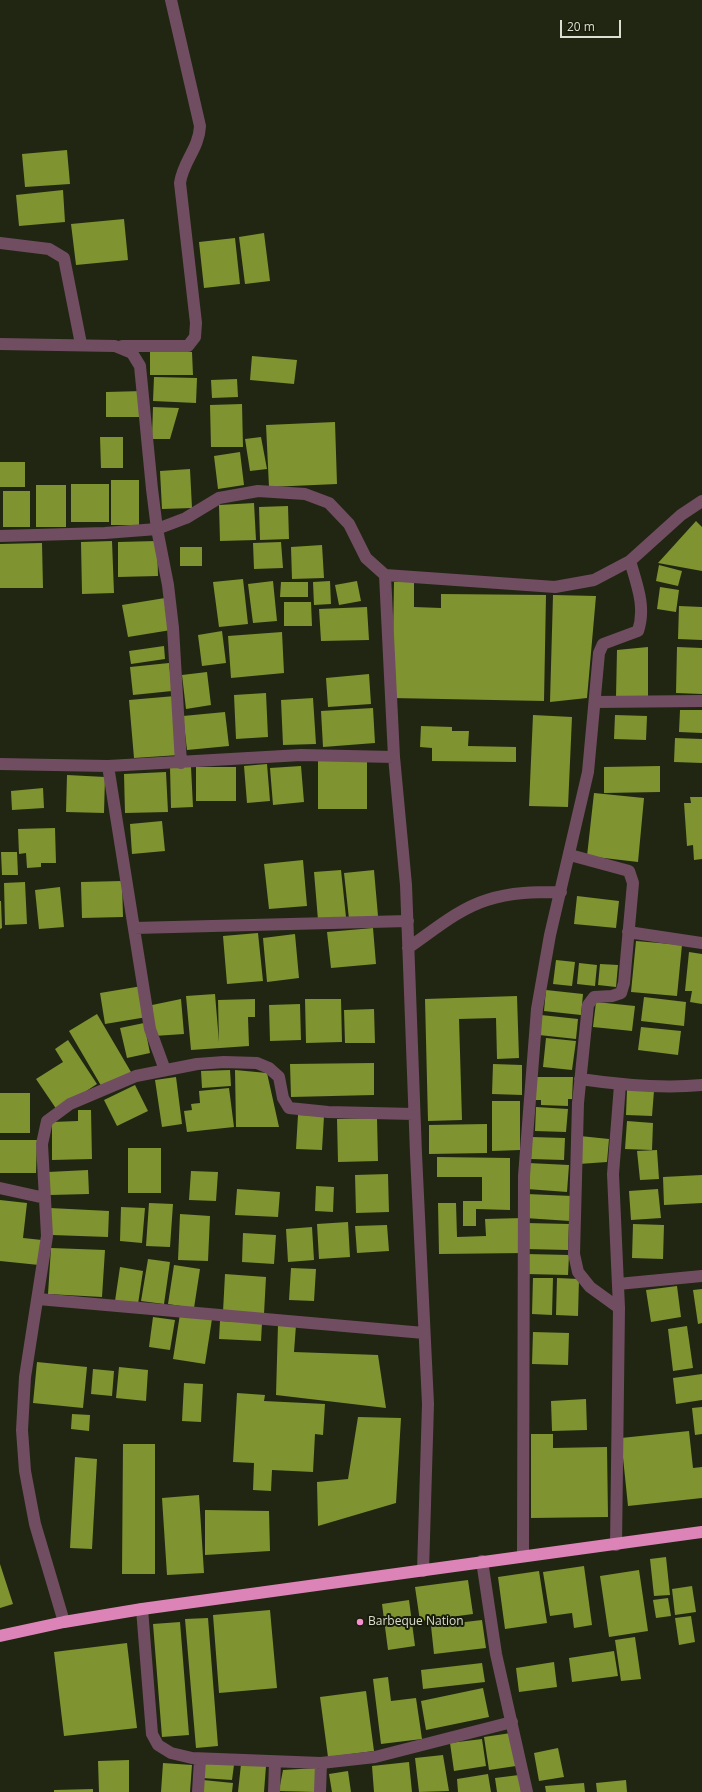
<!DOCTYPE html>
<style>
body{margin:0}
#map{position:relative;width:702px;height:1792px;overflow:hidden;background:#212612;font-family:"Open Sans",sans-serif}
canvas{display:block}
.scale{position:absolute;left:560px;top:20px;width:61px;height:18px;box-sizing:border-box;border:2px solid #dbdfd2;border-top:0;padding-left:5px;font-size:12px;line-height:14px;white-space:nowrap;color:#dbdfd2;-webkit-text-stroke:3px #181c09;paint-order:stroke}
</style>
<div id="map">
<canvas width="702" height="1792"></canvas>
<div class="scale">20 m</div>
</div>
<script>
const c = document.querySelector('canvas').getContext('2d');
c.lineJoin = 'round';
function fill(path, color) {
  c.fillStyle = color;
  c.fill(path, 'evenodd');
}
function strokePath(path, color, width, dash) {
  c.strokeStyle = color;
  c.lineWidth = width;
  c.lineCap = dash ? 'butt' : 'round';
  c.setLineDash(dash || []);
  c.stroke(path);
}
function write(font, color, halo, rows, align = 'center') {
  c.font = font + ' "Open Sans",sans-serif';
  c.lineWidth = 4;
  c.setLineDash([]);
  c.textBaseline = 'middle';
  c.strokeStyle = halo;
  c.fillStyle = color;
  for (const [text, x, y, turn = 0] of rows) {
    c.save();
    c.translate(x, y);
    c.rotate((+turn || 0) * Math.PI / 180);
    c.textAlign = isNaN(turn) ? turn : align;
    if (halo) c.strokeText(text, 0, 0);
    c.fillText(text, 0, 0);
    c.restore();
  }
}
fill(new Path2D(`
 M67 150 70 184 25 187 22 154Z
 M63 190 65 222 19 226 16 195Z
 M124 219 128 260 76 265 71 224Z
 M264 233 270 281 245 284 239 237Z
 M235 238 240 284 204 288 199 242Z
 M150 352H192L193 375H150Z
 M252 356 297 360 294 384 250 380Z
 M154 377 197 378 196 403 153 401Z
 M237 379 238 397 212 398 211 380Z
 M143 391 142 417H106V392Z
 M242 404 243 447H211L210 405Z
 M153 407 179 408 170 439H152Z
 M335 422 337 484 269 487 266 425Z
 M100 437H123V468H101Z
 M261 437 267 469 250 471 245 439Z
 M240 452 244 485 218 489 214 456Z
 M0 462H25V487H0Z
 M190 469 192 508 162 509 160 471Z
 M111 480H139V525H111Z
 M71 484H109V522H71Z
 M36 485H66V527H36Z
 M3 491H30V527H3Z
 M254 503 256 540 220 541 219 505Z
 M288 506 289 539 260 540 259 507Z
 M696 521 702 527V571L658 563Z
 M112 541 114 593 82 594 81 542Z
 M157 541 158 576 118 577V542Z
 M281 542 283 568 254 569 253 543Z
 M42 543 43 588H0V544Z
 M322 545 324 578 292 579 291 547Z
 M180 547H202V566H180Z
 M659 565 682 571 678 586 656 581Z
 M243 579 248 624 219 627 213 582Z
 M273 581 277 621 253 623 248 584Z
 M330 581 331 604 314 605 313 582Z
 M357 581 361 601 339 605 335 585Z
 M281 582H308V597H280Z
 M394 582H414V607L441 608V594L546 595 544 701 392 698Z
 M660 587 679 590 676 612 657 609Z
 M553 595 596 596 587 698 550 702Z
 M165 598 171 630 128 637 122 605Z
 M284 602H311L312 626H284Z
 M679 606 702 607V640L678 639Z
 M367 607 369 640 321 641 319 609Z
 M222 631 226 663 202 666 198 635Z
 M282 632 284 673 231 678 228 636Z
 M164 646 165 659 131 664 129 651Z
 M648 647V698L616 697 617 650Z
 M677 647 702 648V694L676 693Z
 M169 663 172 691 133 695 130 667Z
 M207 672 211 705 186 709 182 675Z
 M369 674 371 704 328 707 326 678Z
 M266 693 268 737 236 739 234 695Z
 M175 696 179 755 134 758 129 700Z
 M313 698 316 744 283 745 281 700Z
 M373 708 375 743 323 747 321 711Z
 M680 710H702V733L679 732Z
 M225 712 229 746 187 750 183 716Z
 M533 715 572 717 568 807 529 806Z
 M615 715 647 716 646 740 614 739Z
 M421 726 452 727V731H469L468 746 516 747V762L432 761V748L420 747Z
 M675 738 702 739V763L674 762Z
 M367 759V809H318V760Z
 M267 764 270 801 247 803 244 766Z
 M301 766 304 802 273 805 270 768Z
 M660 766V792L604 793V767Z
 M170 767H191L193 807 171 808Z
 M196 767H236V801H196Z
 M166 772 168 812 125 813 124 774Z
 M67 775 105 777 104 813 66 812Z
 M43 788 44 808 12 810 11 791Z
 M594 793 644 798 638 862 587 856Z
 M690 797H702V859L694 860 693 845 687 846 684 803H691Z
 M162 821 165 851 132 854 130 824Z
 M55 828 56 863H41V867L27 868 26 853 19 854 18 829Z
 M1 852H17L18 875H2Z
 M303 860 307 906 269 909 264 864Z
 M341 870 346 917 318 920 314 872Z
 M374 870 378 916 349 919 344 873Z
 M122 881 123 917 82 918 81 882Z
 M25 882 27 924 5 925 4 883Z
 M60 887 64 927 39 929 35 890Z
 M577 896 619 901 616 928 574 924Z
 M0 901H1L2 928 0 929Z
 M373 928 376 964 331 968 327 932Z
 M258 933 263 981 227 984 223 936Z
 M295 934 299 978 267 982 263 938Z
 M636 941 682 945 677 996 631 992Z
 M689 952 702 954V1004L690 1002 692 991H685Z
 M556 960 575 962 572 986 553 984Z
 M579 963 597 965 595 986 577 984Z
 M600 964 618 965 616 987 598 985Z
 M142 986 147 1017 105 1024 100 993Z
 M546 990 583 994 581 1015 544 1011Z
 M215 994 219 1042 218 1000 255 999V1017H248L249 1046 191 1050 186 996Z
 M517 996 519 1058 497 1059 496 1018 459 1019 462 1120 428 1121 425 999Z
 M644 997 686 1002 684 1026 641 1021Z
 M181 999 184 1034 154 1036 152 1005Z
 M305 999H341L342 1042 306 1043Z
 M596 1002 635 1006 632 1031 593 1027Z
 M300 1004 301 1040 270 1041 269 1005Z
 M374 1009 375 1043H345L344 1010Z
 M97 1014 131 1072 103 1089 69 1031Z
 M541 1015 578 1019 576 1039 539 1035Z
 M144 1023 150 1053 127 1058 120 1028Z
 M641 1027 681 1031 678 1055 638 1050Z
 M546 1038 576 1041 572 1070 543 1067Z
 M68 1040 97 1084 57 1110 36 1079 63 1062 55 1049Z
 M374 1063V1095L291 1097 290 1064Z
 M493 1064 522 1065V1095L492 1094Z
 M230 1070 231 1086 202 1088 201 1071Z
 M235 1070 267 1073 279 1127H236Z
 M176 1077 182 1124 162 1127 155 1080Z
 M536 1077H573L572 1099H568V1106L541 1105V1100H536Z
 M135 1085 148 1111 117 1126 104 1100Z
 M229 1088 234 1127 187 1132 184 1111 192 1110 191 1104 200 1103 199 1091Z
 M627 1090 654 1091 652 1116 626 1115Z
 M0 1093H30V1133H0Z
 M492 1101H520V1150L492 1151Z
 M536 1107 568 1109 566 1132 535 1131Z
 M78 1110H91L92 1159 52 1160V1122L78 1121Z
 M298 1115 324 1116 322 1150 296 1149Z
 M377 1118 378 1161 338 1162 337 1119Z
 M627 1121 653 1123 652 1150 625 1149Z
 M487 1124V1153L429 1154V1125Z
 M580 1136 609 1139 607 1162 579 1164Z
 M532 1137 565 1138 564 1160 531 1159Z
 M0 1140H37L36 1173H0Z
 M128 1148H161V1193H128Z
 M657 1150 659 1179 640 1180 637 1151Z
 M437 1157 510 1158V1210L476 1209V1226H463V1201H482V1177H437Z
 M528 1163 569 1165 567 1192 527 1189Z
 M88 1170 89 1194 50 1195 48 1172Z
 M191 1171 218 1172 216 1201 189 1200Z
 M388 1174 389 1212 356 1213 355 1175Z
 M702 1175V1203L664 1205 663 1177Z
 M316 1186 334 1187 333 1212 315 1211Z
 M237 1189 280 1192 278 1217 235 1215Z
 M658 1189 661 1218 631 1220 629 1191Z
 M527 1194 572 1196 570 1221 525 1218Z
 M0 1200 27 1203 23 1238 42 1240 39 1265 0 1261Z
 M149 1203 173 1204 170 1247 146 1246Z
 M438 1203H456L457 1237 486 1236 485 1219 523 1218 524 1253 439 1254Z
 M121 1207 145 1208 142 1243 120 1241Z
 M50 1208 109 1211 108 1237 52 1235Z
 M180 1214 210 1216 208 1261 178 1260Z
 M348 1222 350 1257 319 1259 317 1224Z
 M526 1223 569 1224 568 1250 526 1249Z
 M633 1224 664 1225 663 1259 632 1258Z
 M387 1225 389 1251 357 1253 355 1226Z
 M312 1227 314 1260 288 1262 286 1229Z
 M243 1233 276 1235 274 1264 242 1262Z
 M51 1248 105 1250 102 1297 48 1294Z
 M526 1254 569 1255 568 1275 526 1274Z
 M148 1259 170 1262 164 1304 141 1301Z
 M174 1265 200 1269 194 1308 168 1304Z
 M120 1267 143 1271 138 1304 115 1301Z
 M291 1268 316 1269 314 1301 289 1300Z
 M225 1274 266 1277 264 1314 223 1312Z
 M533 1278H553L552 1315 532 1314Z
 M557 1278 579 1279 578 1316 556 1315Z
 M677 1286 681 1317 651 1322 646 1290Z
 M702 1289V1323L698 1324 693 1290Z
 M180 1314 212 1319 205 1364 173 1359Z
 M153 1317 175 1320 170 1350 149 1347Z
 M220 1321 262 1323 261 1341 219 1339Z
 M278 1324 296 1325 294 1352 378 1355 386 1408 276 1395Z
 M687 1326 693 1368 673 1371 668 1329Z
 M533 1332 569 1333 568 1365 532 1364Z
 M37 1362 87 1367 83 1408 33 1403Z
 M119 1367 148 1370 146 1401 116 1398Z
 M93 1369 114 1371 112 1396 91 1394Z
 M702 1374V1400L676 1404 673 1378Z
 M184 1383 203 1384 201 1422 182 1421Z
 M237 1393 265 1395 264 1401 325 1404 323 1435 315 1434 313 1472 272 1470 271 1491 253 1490 254 1463 233 1462Z
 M586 1399 587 1430 552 1431 551 1401Z
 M702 1407V1434L695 1435 692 1408Z
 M72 1414 90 1415 89 1431 71 1429Z
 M358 1417 401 1418 396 1503 318 1526 317 1482 348 1479Z
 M689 1431 693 1468 702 1467V1498L628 1506 621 1438Z
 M531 1434H553V1448L607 1447 608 1517 531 1518Z
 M123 1444H155V1574H122Z
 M75 1457 97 1459 92 1549 70 1548Z
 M199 1495 204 1573 167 1575 162 1498Z
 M205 1510 269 1511 270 1551 205 1555Z
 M666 1557 670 1595 654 1596 650 1559Z
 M0 1564 13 1604 0 1608Z
 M584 1566 592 1625 574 1628 572 1613 550 1616 543 1572Z
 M639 1570 648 1631 609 1637 600 1576Z
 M539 1571 547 1623 505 1629 498 1577Z
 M468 1580 473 1614 420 1621 415 1587Z
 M692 1586 696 1612 675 1615 672 1589Z
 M668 1598 671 1616 656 1618 653 1600Z
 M409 1600 415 1646 388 1650 382 1604Z
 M270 1610 277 1688 219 1693 213 1615Z
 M691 1616 695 1642 679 1645 675 1618Z
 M208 1618 218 1746 196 1748 185 1619Z
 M482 1620 486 1648 434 1654 431 1626Z
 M180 1622 189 1735 162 1737 153 1624Z
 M635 1637 641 1679 621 1681 615 1640Z
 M127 1643 137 1728 64 1736 54 1652Z
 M614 1651 618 1676 572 1682 569 1658Z
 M554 1662 557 1687 519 1692 516 1668Z
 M482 1663 485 1682 423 1689 421 1670Z
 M388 1677 391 1701 416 1698 422 1739 381 1744 373 1679Z
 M483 1688 489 1717 426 1730 421 1701Z
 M366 1691 374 1751 328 1757 320 1697Z
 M511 1733 516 1766 489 1770 484 1737Z
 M482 1739 486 1766 454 1771 450 1743Z
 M558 1748 564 1777 539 1781 534 1753Z
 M443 1755 449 1791 419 1792 415 1758Z
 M129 1760V1792H99L98 1761Z
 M409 1762 412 1792H374L372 1766Z
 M163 1763 192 1765 190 1792H161Z
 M203 1763 234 1765 232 1780 202 1778Z
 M241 1764 266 1766 264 1792H238Z
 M317 1768 315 1792 279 1791 283 1770Z
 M348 1771 351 1792H332L329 1774Z
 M488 1774 491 1792H458L457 1779Z
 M519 1775 521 1792H497L495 1778Z
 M203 1780 233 1783 232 1792H202Z
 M626 1780 627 1792H597L596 1783Z
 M584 1783 585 1792H546L545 1786Z
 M93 1789V1792H54V1790Z`), '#7f9330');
strokePath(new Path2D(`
 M0 243 49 249 64 258 81 344
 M0 344 115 346 132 353 140 366 152 489 157 529 168 585 173 628 181 763
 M122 346H188L195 337 196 323 180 183C183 161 199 149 200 126L171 0
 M0 536 105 533 157 529 186 518 219 498 258 491 305 494 329 503 349 524 366 558 385 575 555 587 594 580 630 561 681 515 702 501
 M385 575 394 757 406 885 416 1154 428 1404 423 1571
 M595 702 702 701
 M0 764 108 766 301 755 394 757
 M108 766 150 1029 165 1070
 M570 855 629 871 633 883 624 983 621 993 612 996 594 997 588 1005 578 1103 574 1254 578 1272 590 1287 619 1308
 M134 928 408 921
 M628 932 702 943
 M408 948C433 931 458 909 487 900 511 892 536 892 561 892
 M580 1079C621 1085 661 1089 702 1085
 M0 1188 45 1198
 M618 1284 702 1276
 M38 1299 424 1333
 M616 1545 619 1308 613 1174 620 1085
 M523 1556 524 1176 537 1009 550 935 588 772 599 653 603 644 638 631C646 607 637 585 630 561
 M482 1561 496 1654 527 1792
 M142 1609 152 1734 158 1745 171 1753 192 1758 321 1763 375 1757 512 1722
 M64 1622 35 1524 25 1471 22 1430 25 1377 47 1236 42 1144 47 1121 70 1104 136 1076 197 1064 224 1062 257 1063 269 1068 279 1077 283 1098 289 1108 328 1112 414 1114
 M198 1792 200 1759
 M274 1792 275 1762
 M320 1792 321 1763`), '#714d61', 12);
strokePath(new Path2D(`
 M0 1636 64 1622 142 1609 702 1532`), '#dc83b7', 12);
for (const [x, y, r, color] of [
 [360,1622,4,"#f790cd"]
]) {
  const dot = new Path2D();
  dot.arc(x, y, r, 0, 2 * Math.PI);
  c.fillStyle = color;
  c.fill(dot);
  strokePath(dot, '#181c09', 1.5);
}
write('12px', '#dbdfd2', '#181c09', [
 ["Barbeque Nation",368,1622]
], 'left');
</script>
